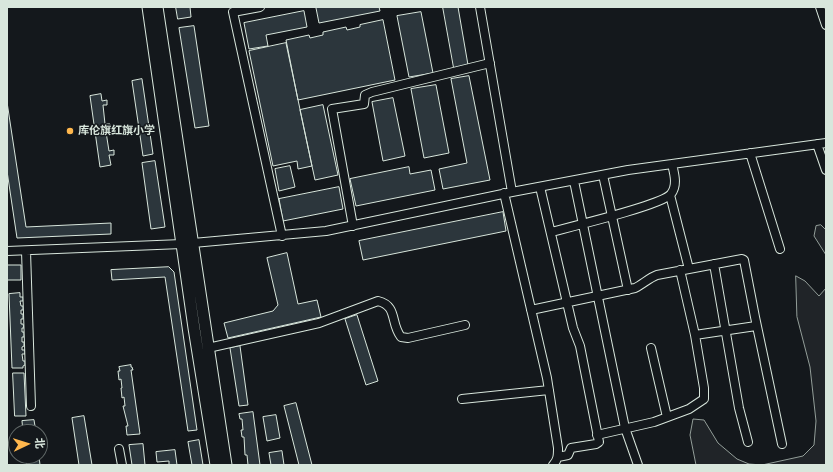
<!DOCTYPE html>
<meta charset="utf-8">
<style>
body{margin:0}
#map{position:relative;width:833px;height:472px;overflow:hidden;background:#14181c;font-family:"Nunito Sans","Noto Sans SC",sans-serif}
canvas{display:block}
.frame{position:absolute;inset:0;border:8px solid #d8e6dc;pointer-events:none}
.north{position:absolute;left:8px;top:424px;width:40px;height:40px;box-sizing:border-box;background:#14181c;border:1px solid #626a69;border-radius:50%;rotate:86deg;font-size:11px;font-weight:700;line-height:16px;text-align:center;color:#d8e6dc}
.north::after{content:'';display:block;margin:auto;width:14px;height:18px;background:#ffb74d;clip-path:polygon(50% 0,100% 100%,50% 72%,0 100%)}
</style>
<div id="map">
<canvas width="833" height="472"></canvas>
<div class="frame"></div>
<div class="north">北</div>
</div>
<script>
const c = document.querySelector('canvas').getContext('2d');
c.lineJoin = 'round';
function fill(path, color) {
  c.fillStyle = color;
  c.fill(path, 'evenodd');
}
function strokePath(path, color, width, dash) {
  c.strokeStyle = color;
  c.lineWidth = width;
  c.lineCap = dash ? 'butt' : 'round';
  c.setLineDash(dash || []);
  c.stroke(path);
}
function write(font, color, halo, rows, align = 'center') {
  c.font = font + ' "Nunito Sans","Noto Sans SC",sans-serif';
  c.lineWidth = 3;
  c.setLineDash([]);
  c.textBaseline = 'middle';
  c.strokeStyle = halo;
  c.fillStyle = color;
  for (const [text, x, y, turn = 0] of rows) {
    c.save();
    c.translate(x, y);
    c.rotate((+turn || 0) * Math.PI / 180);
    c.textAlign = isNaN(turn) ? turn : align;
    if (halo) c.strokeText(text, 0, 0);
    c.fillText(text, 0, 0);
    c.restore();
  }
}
const green = new Path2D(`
 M821 225 826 230V255L814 236 816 226Z
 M796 276 805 281 819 296 826 288V465H696L690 435 693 419 704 420 718 443 737 459 749 464 762 465 803 456 814 445 816 421 810 367 797 317Z`);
fill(green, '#202428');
strokePath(green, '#939e99', 1);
const building = new Path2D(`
 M176 7H190L191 17 178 19Z
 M319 7H379L380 11 319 23 316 8Z
 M443 7H458L468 65 454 68Z
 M304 11 307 27 266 35 268 46 249 49 244 23Z
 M421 12 433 73 409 77 397 16Z
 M383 20 395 80 298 100 286 40 309 35 310 38 323 35V32L346 27 347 30 360 27V25Z
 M194 26 209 126 195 128 179 28Z
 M286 43 312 166 298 169 297 161 273 166 249 51Z
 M469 76 490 180 443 189 439 169 467 163 451 79Z
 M142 79 153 154 143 156 132 81Z
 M436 85 449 153 424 158 411 89Z
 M101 94 102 101 107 100V105H103L105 124H110L111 131 106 132 109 151 114 150V155H109L111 165 100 167 90 96Z
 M393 98 405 156 383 161 372 102Z
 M7 102 26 227 111 223V234L17 238 7 171Z
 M323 105 338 175 315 180 300 110Z
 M155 161 165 227 151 229 142 163Z
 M290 166 295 187 279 191 275 169Z
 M409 167 410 174 431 170 435 190 356 206 350 179Z
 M339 187 343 209 283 221 279 199Z
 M503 212 506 231 363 260 359 241Z
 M287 253 298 304 317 300 321 317 228 338 224 323 273 311 278 305 267 258Z
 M7 265H21V280H7Z
 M169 267 174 272 197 430 188 431 165 277 112 280 111 270Z
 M20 293V297H23V301H20L21 306H23V310H21V314H23V319H21V324H23L24 328H22V332H24V337H22V342H24V346L22 347V350H25V354H22L23 361H25V365L23 366V368H12L9 294Z
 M357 315 378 381 366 385 345 319Z
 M240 346 248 405 239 406 230 348Z
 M131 365V367H132L133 370H131L140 434 127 435 126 426H128L123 406H125L124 397 122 398 121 388H122L121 379 119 380 118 371H120L119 367Z
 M13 373H24L26 416H15Z
 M296 403 312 465H299L284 406Z
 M253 412 260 465H248L247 455H245L244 437H242L241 430H243L242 419H240L239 414Z
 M276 415 280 438 267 441 263 417Z
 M84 416 92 465H79L72 418Z
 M34 420 36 432H23L22 421Z
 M199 440 203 465H192L188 442Z
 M143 444 145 465H132L129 445Z
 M175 450 177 465H169V461L157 462 156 452Z
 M282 451 284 465H271L269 453Z
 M26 456H39L40 465H27Z`);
fill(building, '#2c363c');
strokePath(building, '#d8e6dc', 1);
const minor = new Path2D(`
 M260 7 233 12 282 236
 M480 7 512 192
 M820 7 826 25
 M817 144 826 170
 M750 153 780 249
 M603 175 628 290
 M574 181 625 428 638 465
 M540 187 573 328 580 346 599 442 596 444 571 448 568 455 558 457
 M504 193 547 378 558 448C558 455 558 460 553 465
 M670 195 689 269
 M353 226 332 109 364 104 365 95 372 92 490 63
 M551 232C570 227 662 205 671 194 678 185 674 173 672 164
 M7 251 182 244 326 231 512 192 628 170 826 143
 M26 251 31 406
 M714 264 739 408 748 442
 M531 310 635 288C643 284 649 278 657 275L742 259 744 260 755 317 782 444
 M695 335 756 326
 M208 348 319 323 378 301C398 306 390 323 401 337L408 338 465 325
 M651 348 667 417
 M462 399 549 390
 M597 435 654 422 689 409 704 399V388L695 335 680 270
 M119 449 122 465`);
const major = new Path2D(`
 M148 7 194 328 216 465
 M157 7 226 465`);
strokePath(minor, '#d8e6dc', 10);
strokePath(major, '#d8e6dc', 13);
strokePath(minor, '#14181c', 8);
strokePath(major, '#14181c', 11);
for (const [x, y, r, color] of [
 [70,131,4,"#ffb74d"]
]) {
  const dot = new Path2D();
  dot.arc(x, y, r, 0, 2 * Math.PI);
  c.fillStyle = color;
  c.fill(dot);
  strokePath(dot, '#14181c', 1.5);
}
write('bold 11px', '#d8e6dc', '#14181c', [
 ["库伦旗红旗小学",78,131]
], 'left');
</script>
